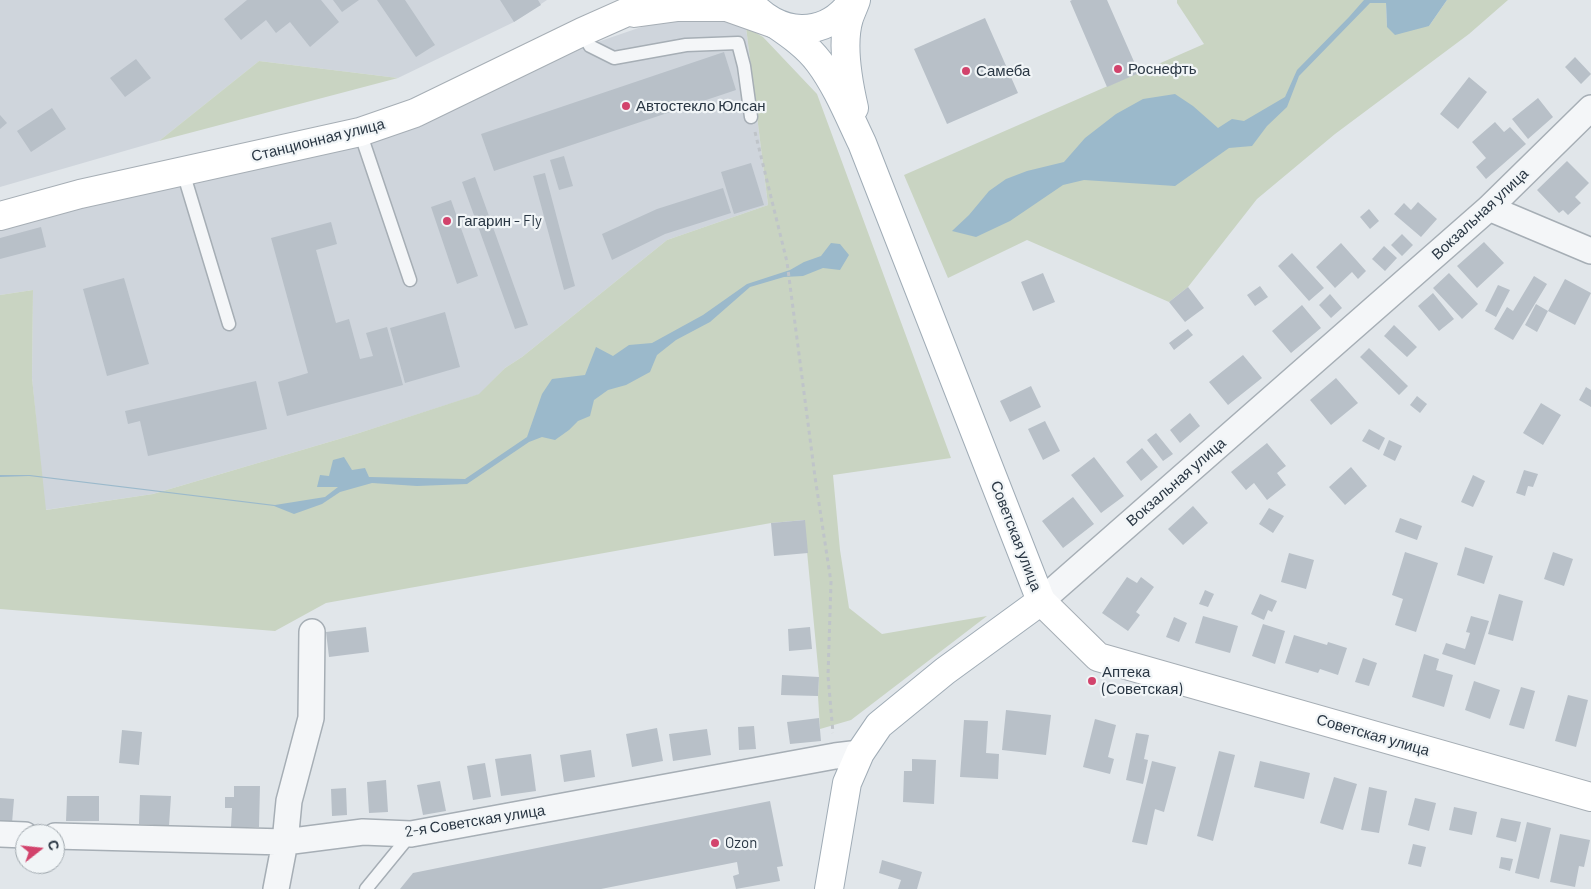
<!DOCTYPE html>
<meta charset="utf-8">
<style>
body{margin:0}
#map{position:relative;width:1591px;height:889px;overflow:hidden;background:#e1e6ea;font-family:Barlow,sans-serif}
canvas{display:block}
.north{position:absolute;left:15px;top:824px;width:50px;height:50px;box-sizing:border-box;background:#f1f5f7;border:1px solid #a1a9af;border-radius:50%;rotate:74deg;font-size:14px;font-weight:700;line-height:20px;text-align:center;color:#293643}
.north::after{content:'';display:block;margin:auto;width:18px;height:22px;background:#d2436c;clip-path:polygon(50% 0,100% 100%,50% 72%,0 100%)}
</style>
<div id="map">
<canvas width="1591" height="889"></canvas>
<div class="north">С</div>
</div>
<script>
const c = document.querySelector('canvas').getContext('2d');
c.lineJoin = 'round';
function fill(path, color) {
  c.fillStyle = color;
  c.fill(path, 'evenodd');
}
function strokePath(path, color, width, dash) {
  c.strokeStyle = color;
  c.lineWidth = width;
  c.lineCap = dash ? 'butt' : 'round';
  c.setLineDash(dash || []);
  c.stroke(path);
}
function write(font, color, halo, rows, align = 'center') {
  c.font = font + ' Barlow,sans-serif';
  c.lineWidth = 4.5;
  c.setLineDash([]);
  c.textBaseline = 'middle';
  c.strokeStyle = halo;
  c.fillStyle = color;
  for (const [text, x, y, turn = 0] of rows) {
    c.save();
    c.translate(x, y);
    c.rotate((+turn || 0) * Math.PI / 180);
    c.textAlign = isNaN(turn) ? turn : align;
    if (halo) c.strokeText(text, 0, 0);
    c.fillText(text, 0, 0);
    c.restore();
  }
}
fill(new Path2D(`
 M0 0H547L514 22 398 78 259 61 159 141 0 187Z
 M704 17 746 27 768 205 667 240 522 357 505 368 480 394 356 434 153 494 45 510 32 378 33 290 0 295V229L48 218 63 211 356 147 430 118 580 48 659 21Z`), '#cfd5dc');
fill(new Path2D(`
 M1177 0H1371V3H1386L1387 27 1429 26 1447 0H1508L1469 34 1335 134 1257 199 1188 287 1169 302 1027 240 948 278 904 175 1204 44 1177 3Z
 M746 27 763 37 817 94 951 458 833 475 840 550 849 608 882 634 987 616 851 720 820 729 818 696 819 677 804 520 771 523 326 603 275 631 0 609V295L33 290 32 378 46 510 153 494 356 434 479 394 505 368 522 357 667 240 768 205Z
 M259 61 398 78 159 141Z`), '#c9d4c2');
fill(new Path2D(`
 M1364 0H1447L1429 26 1395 35 1387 27 1386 3H1370L1299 76 1287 107 1267 126 1252 146 1229 148 1175 186 1084 180 1063 185 1010 221 976 237 952 231 969 215 989 191 1006 179 1027 171 1064 162 1085 138 1116 114 1143 99 1175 94 1193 106 1218 128 1232 119 1244 121 1285 97 1297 70 1349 17Z
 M831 243 840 244 849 255 840 270 823 268 803 276 784 277 750 287 710 322 676 340 657 355 650 372 626 385 608 390 594 400 590 416 578 421 569 430 555 440 542 437 529 442 467 484 417 486 372 483 340 492 322 504 294 514 274 506 29 476 0 477V475H30L275 505 325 497 338 487H317L320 475 329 476 333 460 344 457 352 470 365 468 369 477 465 479 527 437 542 394 552 379 585 375 596 347 613 356 629 345 652 343 703 315 747 284 790 270 804 262 821 256Z`), '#9bb9cb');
fill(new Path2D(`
 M247 0H321L339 22 310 47 290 22 276 33 266 20 241 40 224 19Z
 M333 0H359L342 12Z
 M377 0H405L435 45 416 57Z
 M500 0H538L541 5 514 22Z
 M1072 0H1107L1139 73 1107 87 1070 1Z
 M985 18 1018 93 947 124 914 49Z
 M724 52 736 90 494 171 481 134Z
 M1575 57 1591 74 1581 84 1565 67Z
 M136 59 151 78 125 97 110 78Z
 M1469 77 1487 92 1458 129 1440 114Z
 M1538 98 1553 117 1528 139 1512 119Z
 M52 108 66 129 31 152 17 131Z
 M0 115 7 123 0 129Z
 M1495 122 1504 132 1510 127 1526 144 1486 179 1476 167 1486 158 1472 142Z
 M564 156 573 186 559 190 550 160Z
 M1567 161 1589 183 1575 197 1581 203 1568 215 1563 210 1559 213 1537 190Z
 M751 163 764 205 734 214 721 172Z
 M545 173 575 286 564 290 533 176Z
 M475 177 528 325 515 329 462 182Z
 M723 188 731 213 665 234 612 260 602 234 657 209Z
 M451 200 478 276 457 284 431 207Z
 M1418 202 1437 219 1421 237 1394 214 1404 203 1411 210Z
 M1369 209 1379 221 1370 229 1360 217Z
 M331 222 337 244 316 250 336 323 349 319 360 359 373 356 366 333 387 327 403 385 287 416 278 382 308 373 271 238Z
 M41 227 46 247 0 259V238Z
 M1402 234 1413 245 1402 256 1391 245Z
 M1484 242 1504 263 1477 288 1457 266Z
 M1341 243 1366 271 1358 279 1352 272 1335 288 1316 267Z
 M1384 246 1397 258 1385 271 1372 259Z
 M1292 253 1324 288 1309 301 1278 266Z
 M1043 273 1055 302 1033 311 1021 282Z
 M1449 273 1478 304 1462 319 1433 288Z
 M1534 276 1547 284 1513 340 1494 329 1507 307 1513 311Z
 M124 278 149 364 107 376 83 289Z
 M1565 279 1591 293 1575 325 1548 311 1537 332 1525 325 1536 304 1548 311Z
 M1498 285 1510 290 1496 317 1485 311Z
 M1260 286 1268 297 1255 306 1247 295Z
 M1188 287 1204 308 1185 322 1169 302Z
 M1433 293 1454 319 1439 331 1418 306Z
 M1330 294 1342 308 1331 318 1319 305Z
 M1302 305 1321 328 1291 353 1272 331Z
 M445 312 460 367 405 383 390 328Z
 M1394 325 1417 347 1407 357 1384 336Z
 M1188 329 1193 335 1174 350 1169 343Z
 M1369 348 1408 386 1399 395 1360 357Z
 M1243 355 1262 378 1228 405 1209 382Z
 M1336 378 1358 403 1331 425 1310 400Z
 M256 381 267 429 148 456 140 421 128 424 125 411Z
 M1031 386 1041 407 1010 422 1000 401Z
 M1586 387 1591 390V407L1579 400Z
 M1417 396 1427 404 1420 413 1410 405Z
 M1541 403 1561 415 1543 445 1523 433Z
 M1190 413 1200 426 1180 443 1170 430Z
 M1045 421 1060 451 1043 460 1028 429Z
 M1369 429 1385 438 1379 450 1362 441Z
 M1156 433 1173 454 1163 461 1147 440Z
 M1389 440 1402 446 1395 461 1383 455Z
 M1267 443 1286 466 1277 473 1286 485 1267 500 1254 483 1246 490 1231 472Z
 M1142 448 1158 467 1141 481 1126 462Z
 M1094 457 1124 496 1101 513 1071 475Z
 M1351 467 1367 486 1345 505 1329 487Z
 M1524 470 1538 474 1533 487 1528 486 1525 496 1516 493Z
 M1473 475 1485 481 1473 507 1461 502Z
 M1073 497 1094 524 1063 548 1042 521Z
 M1193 506 1208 523 1183 545 1168 529Z
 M1269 508 1284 516 1273 533 1259 524Z
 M1400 518 1422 526 1417 540 1395 532Z
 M805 520 808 553 774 556 771 523Z
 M1465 547 1493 556 1484 584 1457 575Z
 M1405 552 1438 563 1416 632 1395 625 1403 599 1392 595Z
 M1553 552 1573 559 1564 586 1544 579Z
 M1289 553 1314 560 1306 589 1281 582Z
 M1127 577 1137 583 1141 577 1154 587 1136 612 1140 615 1128 631 1102 613Z
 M1205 590 1214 594 1208 607 1199 604Z
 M1260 594 1277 601 1272 612 1268 610 1264 620 1251 614Z
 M1499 594 1523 601 1513 641 1488 634Z
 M1203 616 1238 626 1230 653 1195 643Z
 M1471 616 1489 621 1475 665 1442 654 1446 643 1465 649 1470 633 1466 632Z
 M1174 617 1187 623 1179 642 1166 637Z
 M1263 624 1285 631 1275 664 1252 656Z
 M366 627 369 652 329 657 326 632Z
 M810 627 812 649 789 651 788 629Z
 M1294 635 1327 645 1328 642 1347 648 1338 675 1320 669 1318 673 1285 663Z
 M1424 654 1439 659 1436 670 1453 675 1444 707 1412 697Z
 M1363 658 1377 663 1369 686 1355 682Z
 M782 675 819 677 818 696 781 695Z
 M1474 681 1500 690 1490 719 1465 710Z
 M1521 687 1535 691 1524 729 1509 725Z
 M1568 695 1588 700 1576 747 1555 741Z
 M1006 710 1051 715 1046 755 1002 750Z
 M819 718 821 741 790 744 787 722Z
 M1095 719 1116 725 1108 757 1114 759 1110 774 1083 767Z
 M964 720 988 721 986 753 999 754 998 779 960 777Z
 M754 726 756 749 739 750 738 727Z
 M657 728 663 761 632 767 626 734Z
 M707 729 711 755 673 761 669 734Z
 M122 730 142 732 139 765 119 763Z
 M1136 733 1149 735 1144 759 1148 760 1143 784 1126 780Z
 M591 750 595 777 564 782 560 755Z
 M1219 751 1235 755 1213 841 1197 836Z
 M531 754 536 791 501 796 495 759Z
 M912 759 936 760 934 804 903 802 904 771H912Z
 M1152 761 1176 767 1164 812 1155 809 1147 845 1132 842Z
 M1260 761 1310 773 1304 799 1254 787Z
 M485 763 491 797 473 800 467 766Z
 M1334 777 1357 784 1343 830 1320 823Z
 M386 780 388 812 369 813 367 782Z
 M440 781 446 811 423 815 417 785Z
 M234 786H260L259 827H231L232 808H225V797H234Z
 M1369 787 1387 791 1379 833 1361 830Z
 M346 788 347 815 332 816 331 789Z
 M140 795 171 796 169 826 139 824Z
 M67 796H99V821H66Z
 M0 798 14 799 12 823 0 822Z
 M1415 798 1436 803 1429 831 1408 825Z
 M770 801 783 866 777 867 780 881 736 889 733 876 739 874 737 862 601 889H400L413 873Z
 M1454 807 1477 812 1472 835 1449 830Z
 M1501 818 1521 822 1516 842 1496 837Z
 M1527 822 1551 828 1539 879 1515 873Z
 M1560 834 1590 840 1584 867 1579 866 1575 887 1550 882Z
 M1413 844 1426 847 1421 867 1408 864Z
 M1501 857 1513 859 1510 871 1499 868Z
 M882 860 922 872 917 889H898L901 880 879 873Z`), '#b8c0c8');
const lane = new Path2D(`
 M582 32 590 46 614 58 686 45 738 43 744 66 751 117
 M360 132 410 280
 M183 172 229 324
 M366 889 411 834`);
const street = new Path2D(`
 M1489 208 1591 251
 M1041 601 1489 208 1591 108
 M0 834 25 835
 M55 836 285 842 363 832 411 834 835 756 860 753
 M276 889 285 842 289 801 311 718 312 632`);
const secondary = new Path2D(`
 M634 13 678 7H727L775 24
 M0 216 80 194 360 132 415 113 582 32 654 0
 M1041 601 1098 657 1591 797`);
const primary = new Path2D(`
 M748 0C777 37 826 40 853 0
 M775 24C791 35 807 46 819 62 837 86 849 116 862 143L1041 601 945 671 879 725 860 753 847 783 829 889
 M854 108C848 82 841 44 849 18 851 12 854 6 856 0`);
strokePath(lane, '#a6aeb5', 15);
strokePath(street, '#a6aeb5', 28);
strokePath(secondary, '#a6aeb5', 30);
strokePath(primary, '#a0acb6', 30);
strokePath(new Path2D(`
 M755 132 787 262 815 477 831 582 828 676 833 733`), '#bfc4c9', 3, [4, 4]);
strokePath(lane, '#f4f6f8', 12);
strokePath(street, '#f4f6f8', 25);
strokePath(secondary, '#fff', 28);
strokePath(primary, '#fff', 28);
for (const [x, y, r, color] of [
 [1118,69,5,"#d2436c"],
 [966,71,5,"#d2436c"],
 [626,106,5,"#d2436c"],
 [447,221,5,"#d2436c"],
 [1092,681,5,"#d2436c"],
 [715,843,5,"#d2436c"]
]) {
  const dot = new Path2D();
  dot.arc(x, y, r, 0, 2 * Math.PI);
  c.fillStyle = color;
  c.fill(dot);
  strokePath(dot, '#f1f5f7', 2);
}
write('15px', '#293643', '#f1f5f7', [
 ["Роснефть",1128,69],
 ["Самеба",976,71],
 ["Автостекло Юлсан",636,106],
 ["Гагарин - Fly",457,221],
 ["Аптека",1102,672],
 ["(Советская)",1102,689],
 ["Ozon",725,843]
], 'left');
write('15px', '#293643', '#f1f5f7', [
 ["Станционная улица",318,140,-14],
 ["Вокзальная улица",1480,214,-43],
 ["Вокзальная улица",1176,482,-41],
 ["Советская улица",1016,536,69],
 ["Советская улица",1373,735,16],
 ["2-я Советская улица",475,821,-9]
]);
</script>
